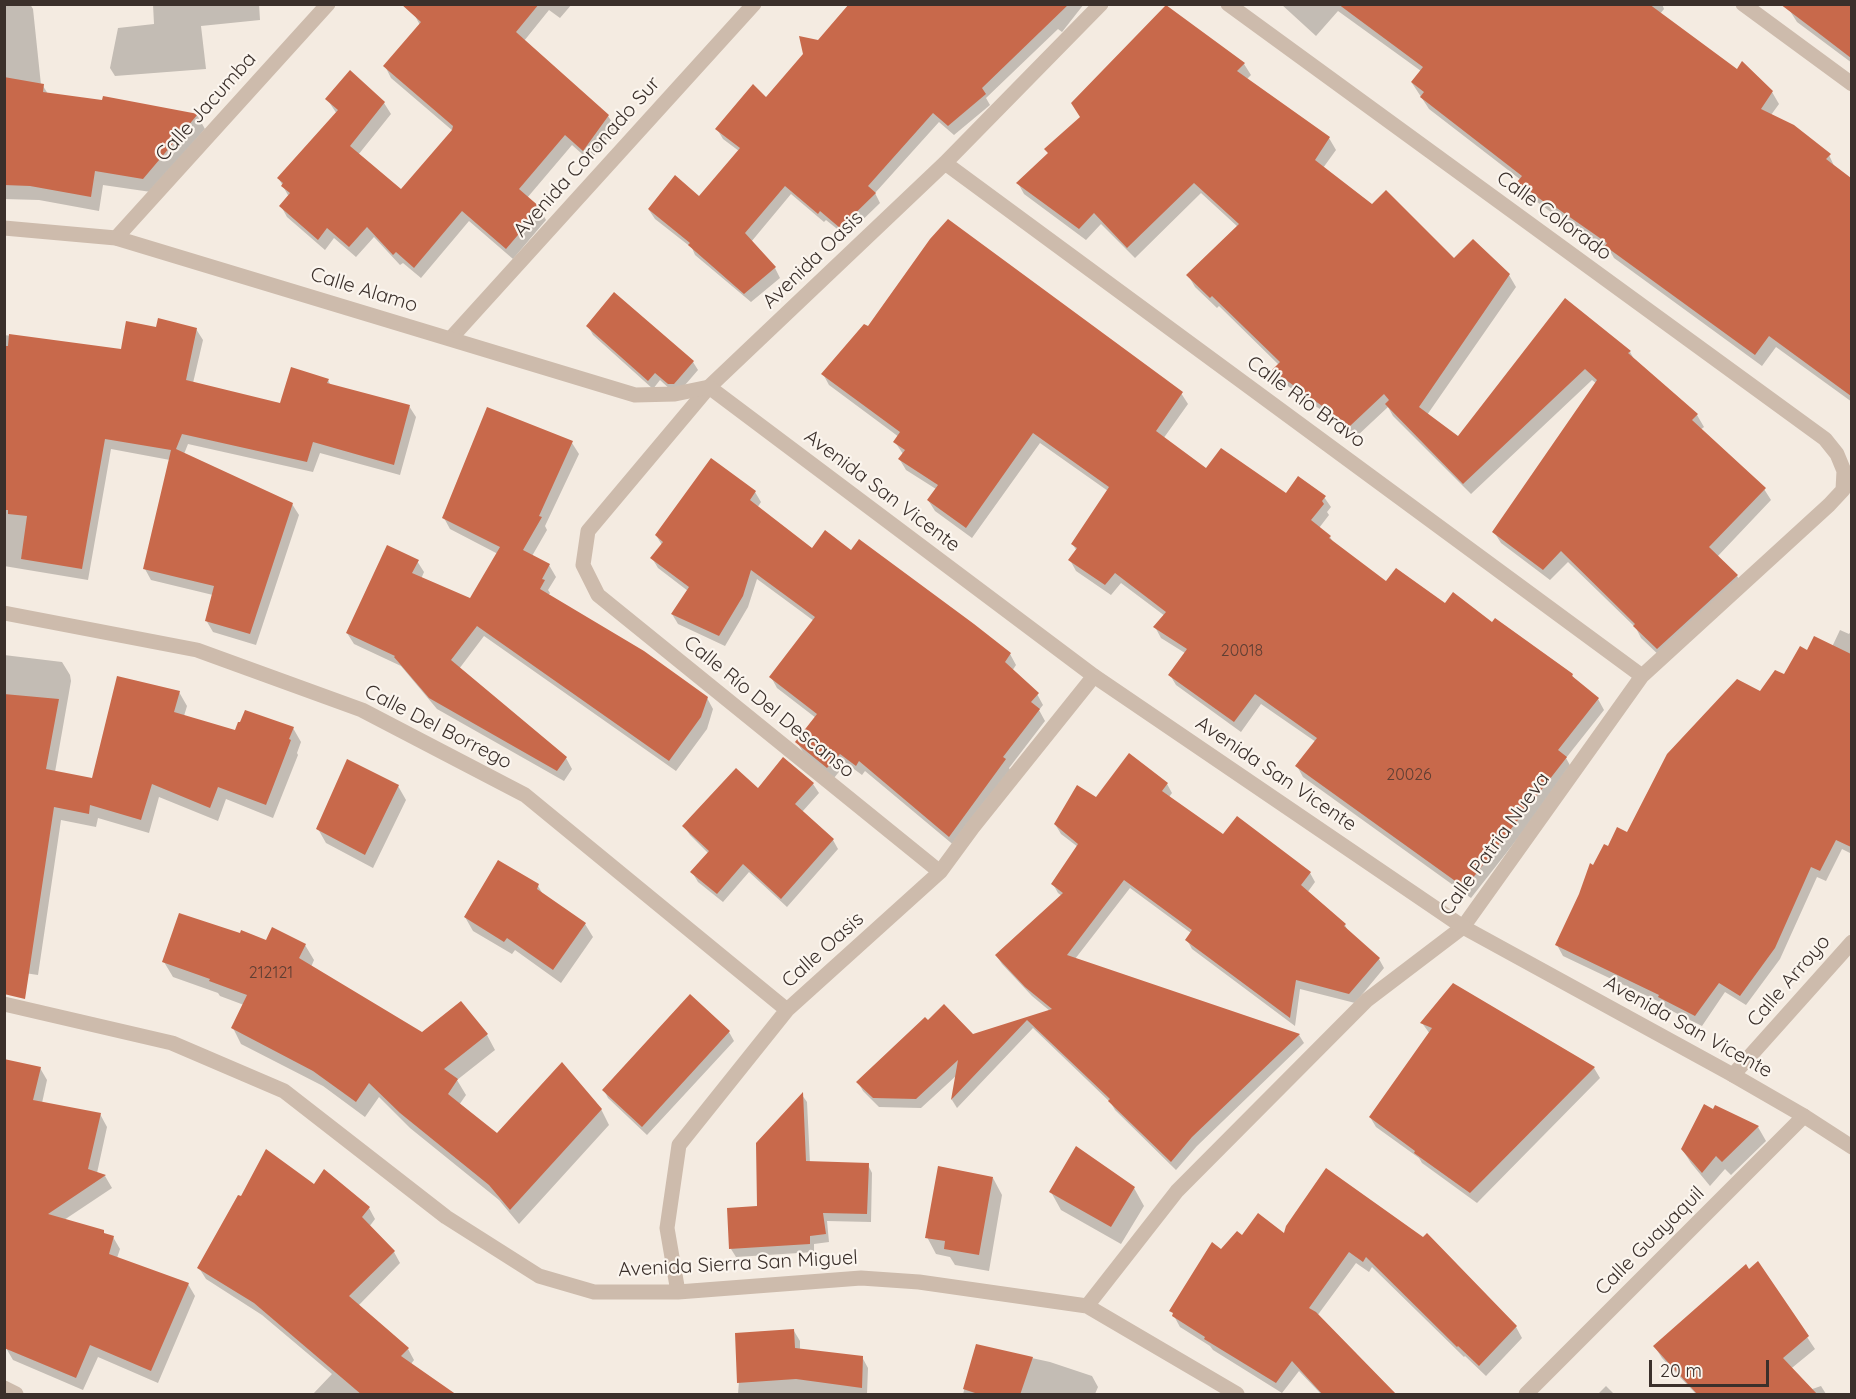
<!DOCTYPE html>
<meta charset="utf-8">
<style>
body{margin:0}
#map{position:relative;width:1856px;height:1399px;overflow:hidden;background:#f4ebe1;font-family:Quicksand,sans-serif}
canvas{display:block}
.frame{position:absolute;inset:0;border:6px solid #3b302b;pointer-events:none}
.scale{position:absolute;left:1649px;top:1360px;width:120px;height:27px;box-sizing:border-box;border:3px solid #3b302b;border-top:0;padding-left:8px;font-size:18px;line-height:21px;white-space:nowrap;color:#3b302b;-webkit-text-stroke:4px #fbf5ee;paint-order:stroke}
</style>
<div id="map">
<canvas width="1856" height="1399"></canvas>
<div class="frame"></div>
<div class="scale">20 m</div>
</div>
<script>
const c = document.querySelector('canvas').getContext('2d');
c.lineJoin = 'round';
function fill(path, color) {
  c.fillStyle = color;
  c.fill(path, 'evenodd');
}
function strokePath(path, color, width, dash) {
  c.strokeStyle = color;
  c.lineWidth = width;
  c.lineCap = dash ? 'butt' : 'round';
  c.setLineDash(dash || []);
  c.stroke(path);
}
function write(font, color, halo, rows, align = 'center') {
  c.font = font + ' Quicksand,sans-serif';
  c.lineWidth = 4.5;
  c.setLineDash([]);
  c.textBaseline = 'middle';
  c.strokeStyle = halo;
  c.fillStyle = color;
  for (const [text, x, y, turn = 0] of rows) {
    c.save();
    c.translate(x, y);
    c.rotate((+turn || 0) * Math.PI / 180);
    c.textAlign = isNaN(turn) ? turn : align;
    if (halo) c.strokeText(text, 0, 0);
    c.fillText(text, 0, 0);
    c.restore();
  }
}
fill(new Path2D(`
 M4 4H30L33 9 41 85 43 86 48 94 103 102 104 97 197 115 205 129 151 192 103 185 99 211 39 200 4 199Z
 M153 4H259L260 20 201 26 206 69 115 76 110 68 118 28 154 24Z
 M422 4H572L560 18 549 10 524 41 608 116 615 127 590 161 572 145 527 198 540 209 546 220 513 259 469 221 421 278 403 263 400 265 374 237 356 257 334 238 325 250 287 217 281 206 289 197 279 179 337 114 327 99 350 73 384 103 391 114 358 155 401 191 453 131 391 78 385 66 420 25 414 14Z
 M851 4H1084L1062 32 1058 29 986 98 990 105 954 135 939 122 875 193 880 203 846 236 826 220 824 222 791 194 751 242 775 268 780 278 751 302 695 255 692 248 655 219 649 210 700 199 739 151 723 139 717 129 766 99 919 59Z
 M1281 4H1662L1664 9 1660 14 1737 71 1772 92 1779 104 1771 115 1829 155 1835 168 1852 180V402L1776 347 1762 366 1614 258 1610 251 1559 215H1555L1526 194 1519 183 1521 180 1429 109 1412 83 1421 71 1338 11 1316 36Z
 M1796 4H1852V63L1797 22 1790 11Z
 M1166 7 1244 64 1251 75 1246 80 1329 138 1336 150 1323 168 1372 206 1454 260 1509 275 1516 287 1427 415 1459 438 1565 300 1630 352 1635 361 1697 415 1704 427 1700 430 1764 489 1771 500 1717 557 1737 576 1744 587 1664 660 1641 638 1636 628 1568 562 1550 580 1501 543 1494 532 1597 384 1592 380 1471 494 1393 416 1388 407 1357 436 1281 381 1274 370 1279 365 1219 306 1217 308 1195 287 1188 275 1238 227 1201 193 1135 258 1101 224 1086 240 1024 194 1018 183 1049 155 1046 149 1082 117Z
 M588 326 693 362 698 370 679 392H673L660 380 653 389 593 335Z
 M157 329H196L203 340 193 383 281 405 328 380 331 386 409 406 416 417 400 475 320 453 313 472 188 444 184 454 292 504 299 515 256 645 213 632 206 620 213 595 151 580 145 569 170 460 111 449 88 580 4 566V335L122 350Z
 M823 374 1181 393 1188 404 1163 439 1206 471 1286 495 1324 497 1331 507 1327 512 1329 515 1319 528 1330 537 1335 545 1387 583 1493 624 1572 675 1576 681 1598 699 1604 710 1566 758 1572 769 1471 898 1303 777 1297 766 1316 742 1261 704 1241 732 1176 685 1170 675 1185 653 1161 638 1155 627 1165 616 1121 583 1111 595 1076 571 1070 560 1077 551 1073 545 1108 491 1040 443 972 538 935 511 928 500 936 489 906 470 900 460 903 454 895 442 899 437 829 385Z
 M572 443 579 454 545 526 547 530 532 556 549 565 556 577 548 590 550 593 548 596 707 698 713 709 707 729 676 771 484 636 459 669 566 758 572 769 564 781 437 709 401 666 354 644 347 633 417 561 424 572 421 579 471 600 498 554 450 529 444 518Z
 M755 492 761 502 757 508 812 551 851 552 973 625 1010 654 1016 665 1012 671 1037 694 1043 705 1039 710 1045 721 1009 768 1011 771 956 847 865 771 862 775 846 763 834 778 803 752 797 742 816 718 777 688 771 677 814 621 757 579 748 607 725 646 678 624 672 614 688 591 658 568 652 558 662 545 656 535Z
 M1840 630 1849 634 1852 630V854L1842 849 1826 881 1817 877 1780 959 1746 1005 1725 992 1702 1026 1666 1008 1664 1004 1563 956 1557 945 1593 867 1609 848 1628 834 1761 693 1784 676 1808 652 1832 647Z
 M4 655 62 662 70 675 71 681 55 772 93 780 179 692 187 706 184 716 236 732 293 728 301 742 297 753 298 755 273 818 226 799 218 821 159 797 149 833 98 818 96 827 61 820 38 975 4 970Z
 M813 784 819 793 802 812 833 840 838 849 787 907 749 872 723 902 698 882 692 872 709 854 690 835 684 826 758 790Z
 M1167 784 1172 793 1169 797 1223 836 1237 818 1310 873 1315 882 1307 893 1345 925 1348 931 1379 959 1384 968 1355 1003 1300 989 1295 1026 1192 949 1187 940 1191 933 1130 888 1075 959 1299 1035 1304 1043 1197 1146 1176 1170 1115 1110 1111 1103 1033 1028 957 1108 952 1100 957 1075 921 1108 879 1107 863 1091 858 1082 973 1035 1050 1011 1032 996 1002 964 996 955 1062 896 1058 893 1053 884 1078 847 1061 834 1055 824 1096 799Z
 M398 786 406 800 373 868 326 843 318 829Z
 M538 886 544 896 585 924 593 937 561 983 515 950 512 954 473 931 465 917Z
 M267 942 305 945 314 960 311 967 422 1033 461 1003 487 1035 495 1050 457 1080 466 1095 459 1105 497 1135 601 1109 609 1125 519 1224 499 1200 410 1128 379 1097 365 1117 323 1086 241 1044 233 1028 244 1005 220 996 218 993 173 977 164 962Z
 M1453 985 1594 1068 1600 1078 1477 1203 1422 1163 1419 1158 1376 1127 1370 1117 1430 1034 1422 1023Z
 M690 996 729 1032 734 1041 647 1135 608 1098 604 1090Z
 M4 1060 40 1068 47 1080 42 1103 100 1114 107 1127 97 1173 105 1176 112 1188 64 1220 103 1231 105 1235 113 1237 120 1249 117 1258 188 1284 195 1296 158 1383 98 1357 83 1390 13 1360 6 1348Z
 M802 1095 807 1102 810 1163 868 1165 872 1173 871 1222 827 1221 829 1242 814 1244V1252L736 1257 731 1249 759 1208Z
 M1716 1107 1758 1127 1766 1141 1731 1175 1725 1169 1710 1186 1691 1163 1682 1149Z
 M1327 1170 1516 1327 1522 1338 1486 1376 1465 1356 1464 1357 1372 1267 1369 1272 1356 1263 1317 1316 1390 1394H1321L1299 1371 1282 1393 1213 1350 1210 1346 1180 1327 1174 1316 1222 1251 1242 1237 1285 1235Z
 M993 1178 1002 1195 989 1271 955 1265 950 1257 936 1254 927 1237Z
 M314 1186 369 1208 375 1219 369 1227 394 1252 400 1263 358 1306 408 1349 414 1360 411 1364 454 1394H313L332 1374 262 1315 206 1279 199 1268Z
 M1134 1188 1144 1206 1121 1244 1061 1210 1051 1192Z
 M1758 1264 1815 1349 1760 1394H1696L1662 1358 1655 1347Z
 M794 1331 800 1341V1350L862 1357 868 1368 867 1394H738L739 1381Z
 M977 1346 1050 1362 1092 1376 1098 1387 1095 1394H963Z
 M1606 1386 1614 1394H1598Z
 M1821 1386 1826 1394H1798Z`), '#0003');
fill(new Path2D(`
 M401 4H539L516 32 609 115 583 151 565 135 519 189 541 208 506 249 462 211 414 268 396 252 393 255 367 227 349 247 327 228 318 240 279 206 290 193 281 186 283 183 277 178 338 110 325 99 350 70 385 102 350 146 401 189 452 130 453 126 383 66 421 22Z
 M849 4H1069L982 88 986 94 948 126 933 113 868 186 876 193 840 228 820 211 818 214 785 186 745 233 776 267 744 294 688 245 690 243 648 209 675 175 699 196 740 148 715 129 753 84 766 97 803 54 799 36 818 40Z
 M1338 4H1649L1737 69 1742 61 1773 91 1761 109 1794 125 1831 154 1826 159 1851 178V396L1769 336 1755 355 1605 246 1607 243 1551 204H1547L1517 182 1522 176 1420 97 1424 92 1411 82 1423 67Z
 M1780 4H1851V58L1821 35Z
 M1166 5 1245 63 1237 71 1330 137 1315 160 1372 204 1386 190 1454 258 1473 239 1510 274 1419 407 1458 436 1565 298 1631 351 1628 353 1698 414 1692 420 1766 488 1709 547 1738 575 1657 649 1633 626 1635 624 1561 551 1543 570 1492 532 1597 380 1585 369 1463 484 1385 404 1389 400 1384 394 1350 426 1272 370 1280 362 1212 296 1210 298 1186 275 1239 224 1194 183 1127 248 1094 213 1079 229 1016 183 1048 153 1044 149 1080 117 1071 103Z
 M4 77 44 84 43 92 102 100 103 96 198 114 143 179 95 171 91 197 30 186 4 185Z
 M948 219 1183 392 1156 431 1206 468 1221 448 1286 493 1298 476 1326 496 1322 501 1324 504 1311 520 1331 536 1329 538 1386 581 1396 568 1445 603 1453 592 1492 622 1495 618 1573 674 1572 676 1599 698 1558 750 1567 757 1465 888 1295 766 1317 738 1255 694 1234 722 1168 675 1187 649 1153 627 1166 612 1115 573 1105 585 1068 560 1077 548 1071 544 1109 487 1033 433 966 528 927 500 938 485 898 459 905 450 893 442 900 432 821 374 864 324 868 326 930 239Z
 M614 292 694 361 674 384H668L655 373 648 381 586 326Z
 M158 318 197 328 186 380 280 403 291 367 329 379 327 383 410 405 394 465 313 442 307 462 182 434 176 449 293 503 250 634 205 621 214 586 143 569 171 450 105 439 82 569 21 559 27 516 8 514V510H4V346H8L9 334 121 349 126 321 156 327Z
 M487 407 573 441 539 516 542 517 523 550 550 564 542 579 545 580 540 589 644 651 708 697 701 717 669 761 477 626 451 660 567 757 557 771 429 698 394 657 395 656 346 633 387 545 419 560 412 573 470 598 500 547 442 518Z
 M711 458 756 491 750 500 812 548 825 530 851 550 859 539 974 624 1011 653 1005 662 1039 693 1031 702 1040 709 1003 757 1006 759 949 837 859 761 856 766 840 754 827 768 795 742 817 714 769 677 815 617 751 570 743 596 719 636 671 614 689 587 650 558 663 542 655 535Z
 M1814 636 1851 654V847L1836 840 1820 871 1811 867 1775 948 1740 996 1719 983 1695 1016 1658 997 1659 995 1555 945 1579 894 1590 863 1593 865 1604 844 1608 846 1617 827 1627 832 1667 754 1737 679 1760 691 1775 670 1784 674 1800 646 1807 650Z
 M117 676 180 691 174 712 235 730 238 722H240L245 710 294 727 289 739 291 740 266 805 218 787 210 808 152 784 141 820 90 805 89 814 54 807 25 999 4 994V694L59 699 46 769 92 778Z
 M1129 753 1168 783 1162 791 1223 834 1237 816 1311 872 1301 885 1346 924 1344 926 1380 958 1349 994 1296 980 1290 1018 1185 940 1192 930 1124 880 1067 955 1300 1034 1192 1137 1171 1162 1108 1101 1110 1099 1027 1020 951 1100 958 1060 916 1099 873 1098 856 1082 925 1017 928 1020 944 1004 973 1034 1052 1009 1025 987 995 955 1063 893 1051 884 1078 844 1054 824 1077 785 1096 797Z
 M783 757 814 783 795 804 834 839 781 899 743 864 717 894 690 872 709 851 682 826 736 768 758 788Z
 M347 759 399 785 365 855 316 829Z
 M498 860 539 884 537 889 586 923 553 970 507 938 504 942 464 917Z
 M179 913 240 933 241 930 266 940 272 927 306 944 299 958 422 1032 461 1001 488 1034 444 1069 458 1079 448 1094 497 1133 562 1062 602 1109 510 1210 489 1185 400 1113 369 1083 356 1102 313 1071 231 1028 247 995 209 981 210 979 162 962Z
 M1453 983 1595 1067 1470 1193 1414 1153 1415 1151 1369 1117 1432 1028 1420 1023Z
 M690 994 730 1031 642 1127 602 1090Z
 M4 1059 41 1067 33 1100 101 1113 88 1169 106 1175 48 1214 104 1230V1233L114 1236 109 1254 189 1283 151 1371 90 1345 76 1378 4 1348Z
 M803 1092 806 1161 869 1163 867 1214 823 1213 826 1234 810 1236V1244L729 1249 727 1208 757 1206 756 1143Z
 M1704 1104 1713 1109 1715 1105 1759 1126 1722 1162 1716 1156 1702 1173 1681 1149Z
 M1076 1146 1135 1187 1111 1227 1049 1192Z
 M266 1149 314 1184 324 1169 370 1207 362 1217 395 1251 349 1296 409 1348 401 1356 457 1395H362L254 1303 197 1268 238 1195 241 1196Z
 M938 1166 993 1177 979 1255 944 1249 945 1241 925 1238Z
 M1326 1168 1423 1237 1427 1233 1517 1326 1479 1366 1458 1346 1457 1347 1366 1257 1363 1262 1349 1252 1309 1308 1316 1312 1397 1395H1323L1292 1361 1276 1383 1204 1339 1205 1337 1172 1316 1173 1313 1169 1311 1212 1242 1221 1249 1237 1231 1242 1235 1258 1213 1284 1233 1286 1226Z
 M1758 1261 1809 1336 1783 1358 1818 1395H1698L1653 1346 1746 1264 1749 1269Z
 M794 1329 795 1348 863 1356 862 1388 796 1379 737 1383 735 1333Z
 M976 1344 1033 1357 1020 1395H981L963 1389Z`), '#c8694b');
strokePath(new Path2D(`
 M1743 4 1852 84
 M945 163 1642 676
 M116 238 328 4
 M451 338 754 4
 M4 613 197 650 362 710 525 795 787 1010
 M940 872 598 595 583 565 588 531 709 387 945 163 1101 4
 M4 1004 172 1043 284 1091 446 1217 539 1276 594 1292H678L861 1278 919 1282 1087 1306 1237 1394
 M1733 1075 1852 942
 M678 1292 667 1228 679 1145 787 1010 940 872 973 827 1094 676
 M1087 1306 1177 1191 1367 1000 1463 927 1642 676 1829 505 1843 490 1844 471 1837 454 1825 439 1228 4
 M4 1388 16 1394
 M1526 1394 1804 1116`), '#cdbbac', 15);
strokePath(new Path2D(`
 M4 228 116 238 635 395 675 394 709 387 1094 676 1463 927 1733 1075 1804 1116 1852 1147`), '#cdbbac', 15);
write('16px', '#5e3e33', null, [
 ["20018",1242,651],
 ["20026",1409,775],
 ["212121",271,973]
]);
write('20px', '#3b302b', '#fbf5ee', [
 ["Calle Jacumba",206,107,-48],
 ["Avenida Coronado Sur",587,157,-48],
 ["Calle Colorado",1554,216,36],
 ["Avenida Oasis",813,260,-44],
 ["Calle Alamo",364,290,17],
 ["Calle Río Bravo",1306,402,36],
 ["Avenida San Vicente",882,491,37],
 ["Calle Río Del Descanso",769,707,39],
 ["Calle Del Borrego",438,727,27],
 ["Avenida San Vicente",1276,774,34],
 ["Calle Patria Nueva",1495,844,-54],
 ["Calle Oasis",823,950,-42],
 ["Calle Arroyo",1789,981,-49],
 ["Avenida San Vicente",1688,1027,29],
 ["Calle Guayaquil",1650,1241,-45],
 ["Avenida Sierra San Miguel",738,1264,-3]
]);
</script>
